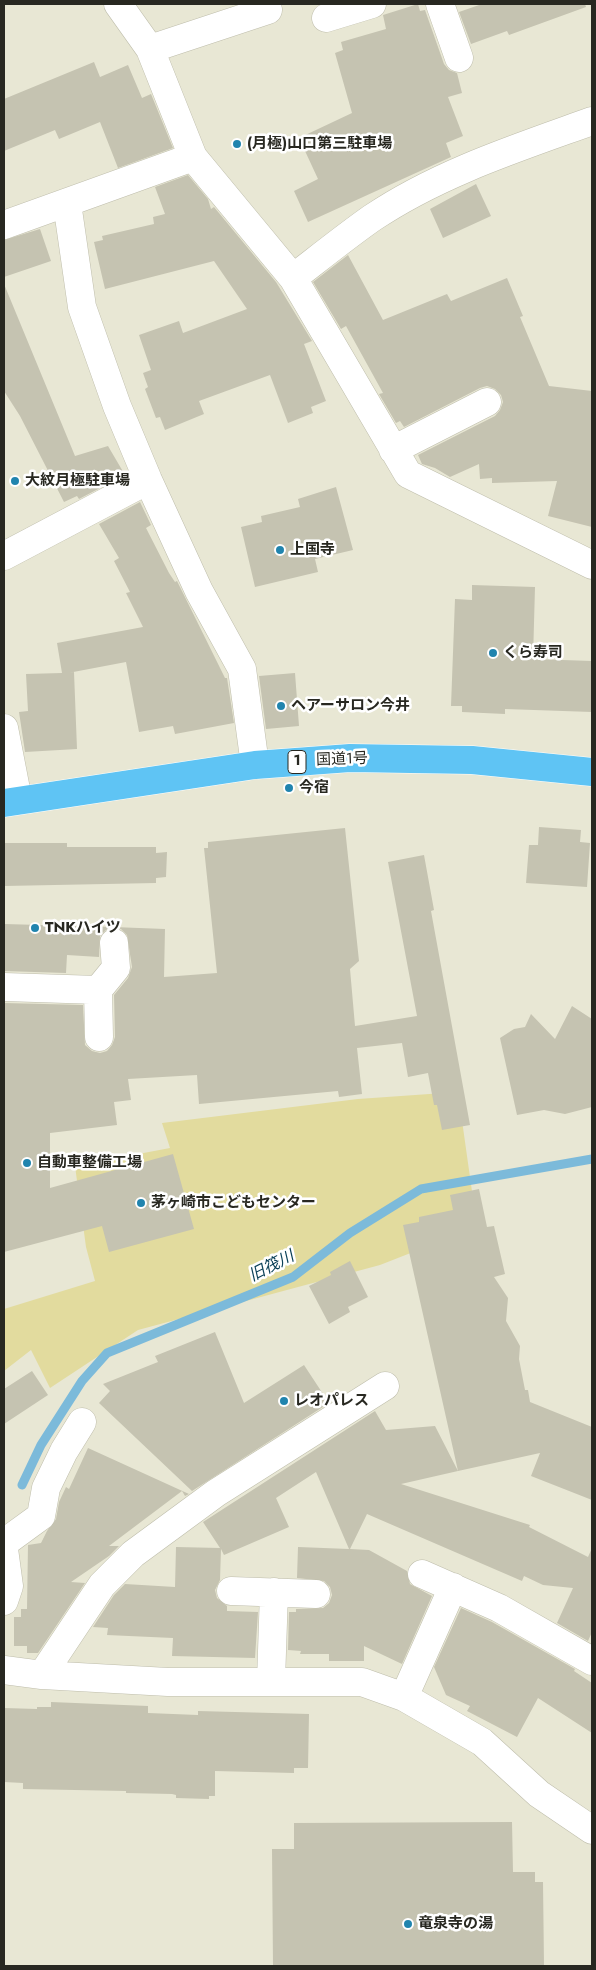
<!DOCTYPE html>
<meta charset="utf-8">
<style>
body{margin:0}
#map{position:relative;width:596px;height:1970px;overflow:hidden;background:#e8e7d4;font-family:Jost,sans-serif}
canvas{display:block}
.frame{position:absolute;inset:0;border:5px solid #282821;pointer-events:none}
</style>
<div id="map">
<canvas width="596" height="1970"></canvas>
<div class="frame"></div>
</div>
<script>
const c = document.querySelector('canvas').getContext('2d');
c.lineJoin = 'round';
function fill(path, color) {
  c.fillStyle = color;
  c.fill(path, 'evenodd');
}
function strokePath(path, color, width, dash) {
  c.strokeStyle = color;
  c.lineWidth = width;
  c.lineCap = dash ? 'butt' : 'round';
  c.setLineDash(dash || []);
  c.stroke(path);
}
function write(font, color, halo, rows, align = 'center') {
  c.font = font + ' Jost,"Noto Sans JP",sans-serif';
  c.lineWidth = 5;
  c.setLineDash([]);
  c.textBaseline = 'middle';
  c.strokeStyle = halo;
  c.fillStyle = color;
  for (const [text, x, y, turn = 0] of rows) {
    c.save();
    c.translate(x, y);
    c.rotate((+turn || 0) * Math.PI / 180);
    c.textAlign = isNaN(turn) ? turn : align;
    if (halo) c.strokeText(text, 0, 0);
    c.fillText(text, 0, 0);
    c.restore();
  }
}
fill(new Path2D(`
 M458 1092 477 1227 380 1265 138 1330 50 1388 31 1350 4 1371V1309L95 1281 86 1247 75 1166 170 1148 162 1123 358 1099Z`), '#e2db9e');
strokePath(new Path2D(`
 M22 1485 41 1445 82 1381 107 1353 293 1277 350 1233 421 1189 592 1159`), '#7cbada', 9);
fill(new Path2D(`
 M418 4 420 11 425 10 444 64 449 70 457 73 462 93 448 97 463 136 446 143 451 157 308 222 294 191 318 179 299 138 352 113 335 53 343 50 341 42 386 29 383 15Z
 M482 4H585L586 7 509 35 507 31 471 44 459 12Z
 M94 62 100 77 128 65 142 98 151 94 173 148 118 168 100 122 59 139 55 130 4 151V99Z
 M188 175 208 199 211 209 214 207 276 282 312 341 304 344 326 401 311 407 313 413 288 423 270 375 199 401 204 414 165 430 160 417 156 418 145 389 148 387 143 373 151 370 139 335 179 321 183 333 247 309 214 261 105 289 94 242 103 240 102 236 154 224 153 217 165 214 155 187Z
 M476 184 491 216 443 238 430 209Z
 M40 229 51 261 4 277V240Z
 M348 255 383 320 447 294 451 301 507 278 523 316 520 317 549 386 592 391V527L548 516 557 481 492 483V478L480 479 479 464 450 477 435 468 422 464 418 455 495 416 500 410 503 402 501 395 495 389 487 386 480 388 404 427 400 421 396 423 379 394 383 393 346 326 341 329 313 282Z
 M4 284 75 456 108 446 125 475 79 499 77 496 64 502 20 416 4 391Z
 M336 487 353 550 315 559 318 572 255 587 241 527 262 522 261 516 300 507 298 499Z
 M140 502 151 525 146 528 169 573 175 582 177 581 225 678H227L234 723 175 734 173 726 139 732 126 662 68 673 74 672 77 749 25 752 19 712 28 711 26 674 62 673 57 643 143 627 126 593 130 592 114 561 119 558 99 524Z
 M472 585 535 587 533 659 592 661V712L505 709V714L462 712V706H451L455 599 472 600Z
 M295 673 299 726 266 729 259 676Z
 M539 827 581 830 580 842 590 843 587 887 526 883 529 845H538Z
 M345 828 359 961 350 969 355 1026 417 1016 388 862 424 855 434 910 431 911 470 1125 442 1130 437 1105H434L428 1073 408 1077 402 1043 357 1048 362 1094 339 1097 338 1091 199 1104 197 1075 128 1079 131 1100 114 1102 117 1125 50 1133V1188L173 1154 194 1229 109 1252 102 1226 4 1252V1003L83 1005 85 1045 92 1051 100 1053 107 1051 112 1045 115 1037 114 995 128 978 132 967 127 935 121 929 113 927 165 929 164 977 217 973 204 848H208V842Z
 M4 843H67V847H156V853L167 852 166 877 156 878V883L4 886Z
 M4 924 113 927 106 930 100 936 99 957 67 955 66 973 4 971Z
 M572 1006 592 1019V1107L565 1114 544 1110 517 1115 500 1038 514 1029 525 1027 531 1014 555 1039Z
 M479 1189 487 1227 494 1226 505 1274 494 1277 508 1298 506 1321 520 1346 519 1359 525 1390H528L530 1402 592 1427V1500L531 1476 540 1453 458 1471 403 1225 419 1222V1217L453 1210 450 1195Z
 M350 1261 368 1297 348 1307 350 1312 329 1324 309 1286 331 1275 330 1272Z
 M215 1332 244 1403 304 1365 329 1403 192 1491 99 1403 110 1391 103 1384 158 1362 155 1356Z
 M32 1371 48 1395 4 1424V1389Z
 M375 1411 386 1430 435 1426 458 1471 401 1484 530 1525 529 1527 588 1557 592 1548V1632L588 1641 557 1623 573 1588 543 1585 524 1576 522 1581 367 1514 350 1549 369 1550 407 1571 410 1584 432 1596 402 1664 364 1646V1661H329V1654H300L301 1651 288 1650 289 1612H296V1609L323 1608 329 1603 332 1595 330 1587 324 1581 297 1578 298 1547 349 1549 316 1472 276 1498 289 1527 224 1555 221 1549 220 1580 215 1590 217 1598 227 1606V1611L258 1612 255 1658 172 1656 173 1638 107 1635 108 1628 93 1627 114 1595 125 1584 175 1587 176 1547 220 1548 203 1522Z
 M88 1448 189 1494 185 1496 182 1491 109 1546H119L109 1556 71 1582 85 1583 38 1653H27V1646H14V1617H21V1609H27L28 1545 41 1543 47 1531 56 1519 59 1502 66 1487 69 1489Z
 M461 1608 492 1622 575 1669 574 1671 592 1683V1733L538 1698 517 1737 467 1711 470 1706 446 1695 434 1667Z
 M51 1702 148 1706V1713L198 1715V1711L309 1714 308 1768H294V1773L215 1771V1796H209V1799L176 1798V1795L172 1794 126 1793V1791L23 1789V1783L4 1782V1708L37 1709V1707H51Z
 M512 1822 513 1872H535V1882H543L544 1966H273L272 1849H294V1823Z`), '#c5c3b1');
const minor = new Path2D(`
 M118 4 150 49 193 157 293 278 408 474 592 565
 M440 4 459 58
 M326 18 372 4
 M150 49 268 10
 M67 203 82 307 117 406 148 480 199 591 242 669 255 765
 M4 225 193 157
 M293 278C319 258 345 237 372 218 439 173 517 148 592 121
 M393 450 487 402
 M4 556 148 480
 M4 728 18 800
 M4 987 98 990 116 968 114 943
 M98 990 99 1037
 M4 1543 41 1516 46 1488 64 1451 82 1422
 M4 1549 9 1586 4 1601
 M422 1574 499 1608 592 1661
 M231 1591 316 1594
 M4 1670 42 1675 168 1682H362L404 1697 482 1742 539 1794 592 1830
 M42 1675 102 1585 133 1554 216 1493 385 1386
 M271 1681 274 1592
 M404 1697 453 1587`);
const highway = new Path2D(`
 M4 803 255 765 350 758 472 760 592 772`);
strokePath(minor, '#bebdab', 29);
strokePath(highway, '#fff', 29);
strokePath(minor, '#fff', 28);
strokePath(highway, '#5fc4f4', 28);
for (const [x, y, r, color] of [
 [237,144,5,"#2084ae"],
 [15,481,5,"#2084ae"],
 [280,550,5,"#2084ae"],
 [493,653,5,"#2084ae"],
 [281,706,5,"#2084ae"],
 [289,788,5,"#2084ae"],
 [35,928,5,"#2084ae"],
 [27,1163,5,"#2084ae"],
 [141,1203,5,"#2084ae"],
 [284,1401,5,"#2084ae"],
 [408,1924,5,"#2084ae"]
]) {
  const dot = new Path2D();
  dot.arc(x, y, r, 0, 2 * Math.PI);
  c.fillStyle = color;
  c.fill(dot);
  strokePath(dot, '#fff', 2);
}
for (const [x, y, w] of [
 [297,762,18]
]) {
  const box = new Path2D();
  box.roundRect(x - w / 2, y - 11.5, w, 23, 4);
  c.fillStyle = '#fff';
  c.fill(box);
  strokePath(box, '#282821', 1);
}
write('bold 14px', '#282821', null, [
 ["1",297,762]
]);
write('bold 15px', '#282821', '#fff', [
 ["(月極)山口第三駐車場",247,144],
 ["大紋月極駐車場",25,481],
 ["上国寺",290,550],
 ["くら寿司",503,653],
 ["ヘアーサロン今井",291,706],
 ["今宿",299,788],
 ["TNKハイツ",45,928],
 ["自動車整備工場",37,1163],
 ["茅ヶ崎市こどもセンター",151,1203],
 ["レオパレス",294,1401],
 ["竜泉寺の湯",418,1924]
], 'left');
write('15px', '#282821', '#fff', [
 ["国道1号",342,760,-2]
]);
write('italic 16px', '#0c4158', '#fff', [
 ["旧筏川",272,1267,-27]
]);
</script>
